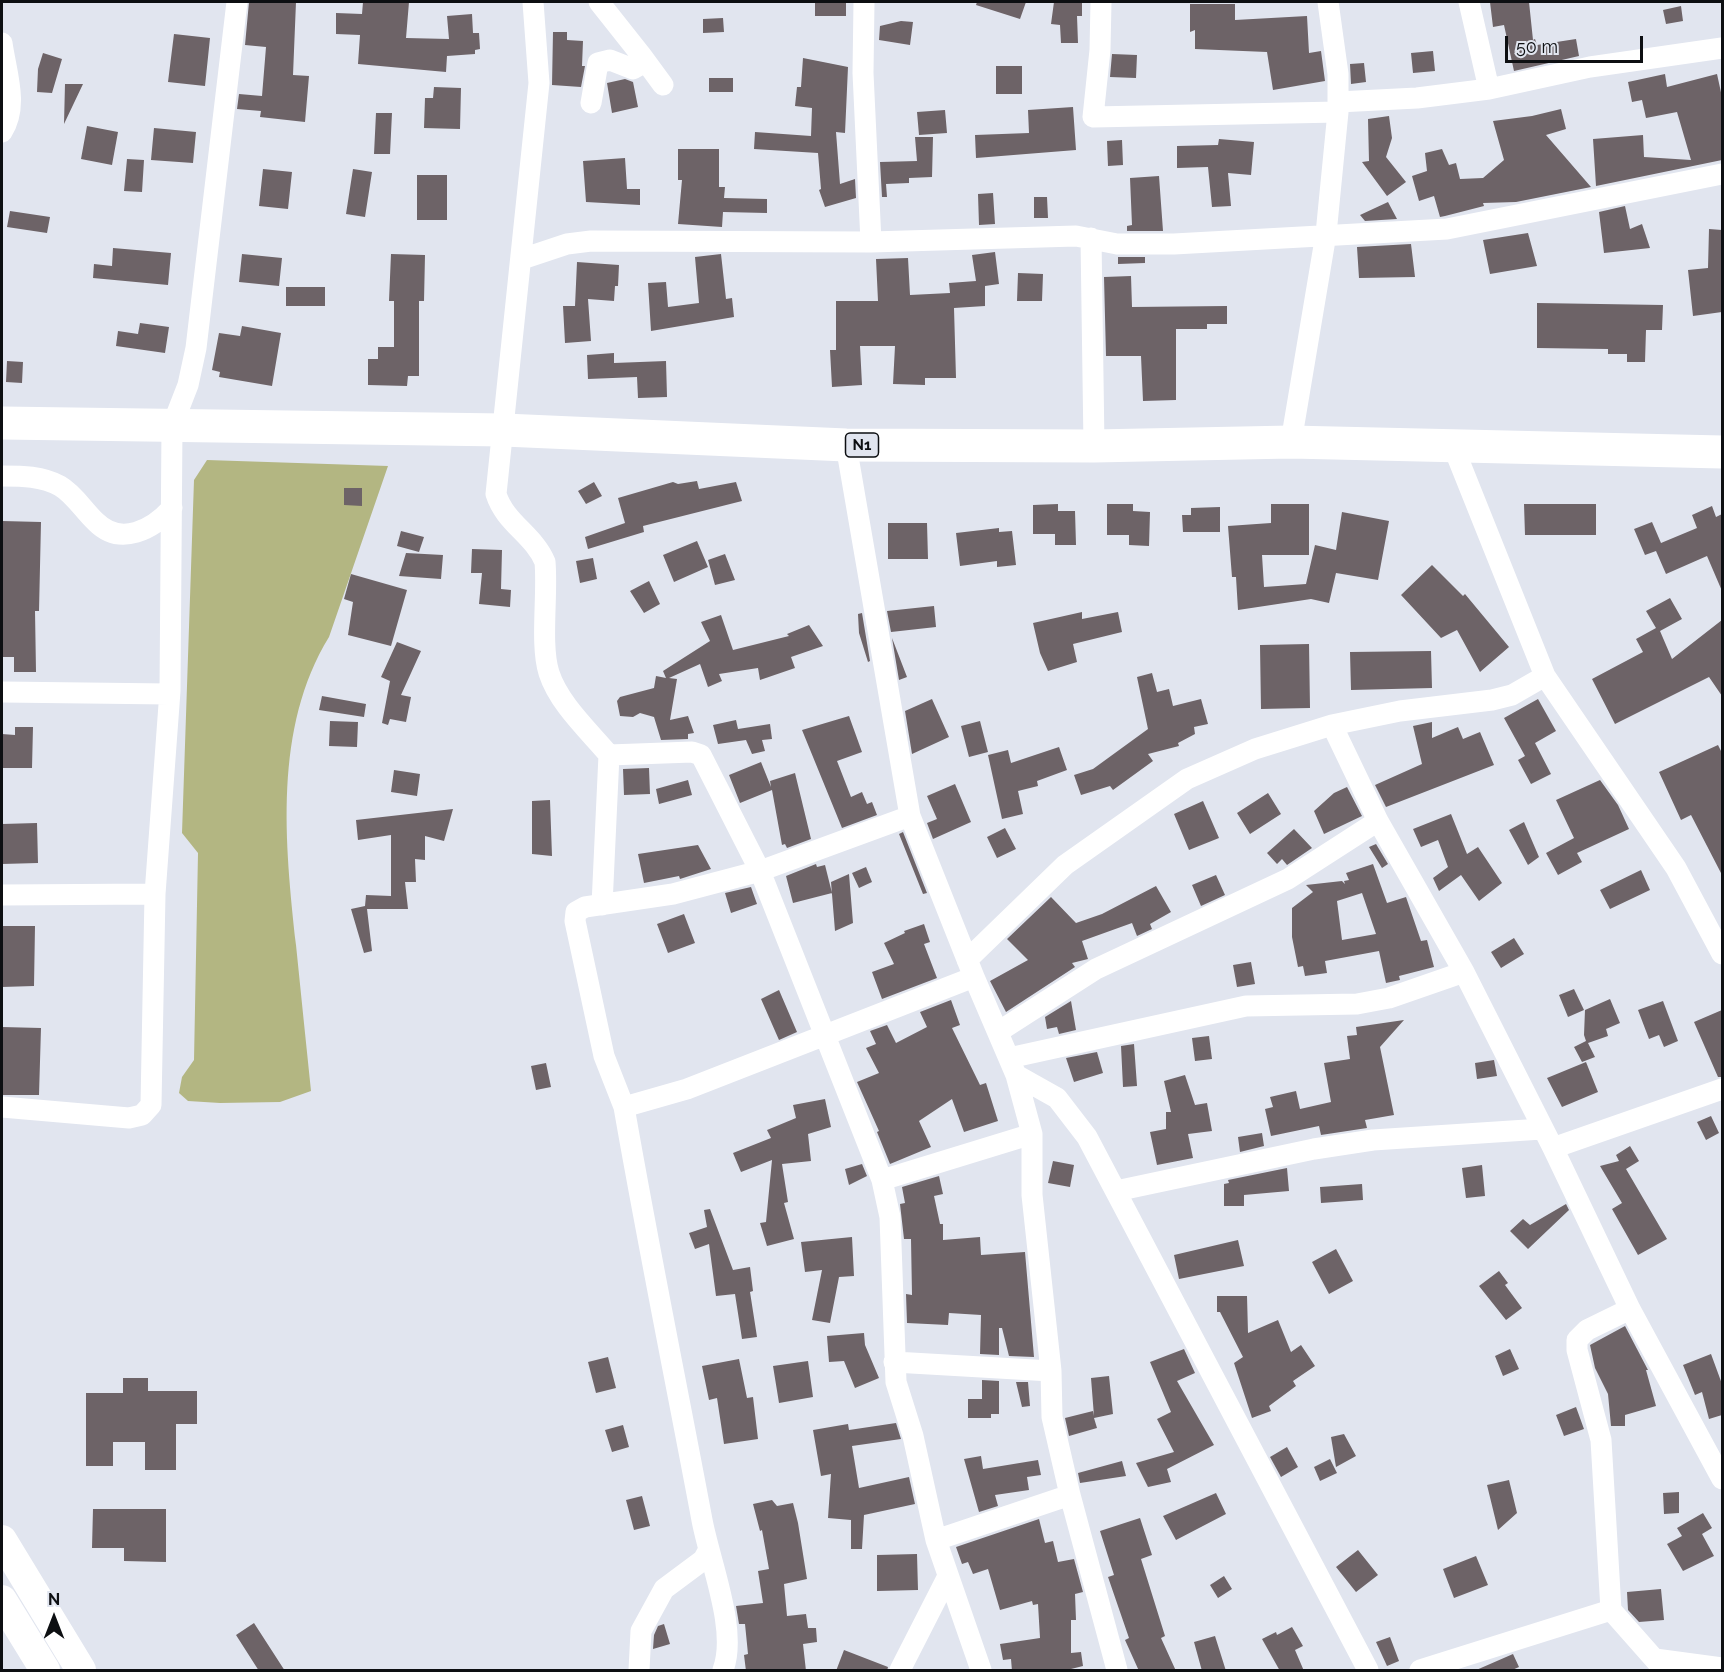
<!DOCTYPE html>
<style>
body{margin:0}
#map{position:relative;width:1724px;height:1672px;overflow:hidden;background:#e1e5ef;font-family:Raleway,sans-serif}
canvas{display:block}
.frame{position:absolute;inset:0;border:3px solid #0d0f12;pointer-events:none}
.north{position:absolute;left:24px;top:1588px;width:60px;height:60px;-webkit-text-stroke:4px #e1e5ef;paint-order:stroke;rotate:0deg;font-size:16px;font-weight:700;line-height:24px;text-align:center;color:#0d0f12}
.north::after{content:'';display:block;margin:auto;width:21px;height:27px;background:#0d0f12;clip-path:polygon(50% 0,100% 100%,50% 72%,0 100%)}
.scale{position:absolute;left:1505px;top:36px;width:138px;height:27px;box-sizing:border-box;border:3px solid #0d0f12;border-top:0;padding-left:8px;font-size:18px;line-height:21px;white-space:nowrap;color:#0d0f12;-webkit-text-stroke:4px #e1e5ef;paint-order:stroke}
</style>
<div id="map">
<canvas width="1724" height="1672"></canvas>
<div class="frame"></div>
<div class="north">N</div>
<div class="scale">50 m</div>
</div>
<script>
const c = document.querySelector('canvas').getContext('2d');
c.lineJoin = 'round';
function fill(path, color) {
  c.fillStyle = color;
  c.fill(path, 'evenodd');
}
function strokePath(path, color, width, dash) {
  c.strokeStyle = color;
  c.lineWidth = width;
  c.lineCap = dash ? 'butt' : 'round';
  c.setLineDash(dash || []);
  c.stroke(path);
}
function write(font, color, halo, rows, align = 'center') {
  c.font = font + ' Raleway,sans-serif';
  c.lineWidth = 4.5;
  c.setLineDash([]);
  c.textBaseline = 'middle';
  c.strokeStyle = halo;
  c.fillStyle = color;
  for (const [text, x, y, turn = 0] of rows) {
    c.save();
    c.translate(x, y);
    c.rotate((+turn || 0) * Math.PI / 180);
    c.textAlign = isNaN(turn) ? turn : align;
    if (halo) c.strokeText(text, 0, 0);
    c.fillText(text, 0, 0);
    c.restore();
  }
}
fill(new Path2D(`
 M207 460 388 466 329 637C273 728 285 844 296 945 301 994 306 1043 311 1091L280 1102 220 1103 188 1101 179 1093 182 1077 194 1060 198 853 182 833 194 480Z`), '#b3b682');
fill(new Path2D(`
 M249 2H296L293 75 309 76 305 122 260 117 261 111 237 109 239 94 262 96 266 47 245 45Z
 M363 2H409L406 38 449 39 447 16 472 14 473 33H479L480 49 475 50V54L447 56 446 72 358 64 360 35 336 34V13L362 14Z
 M815 2H846V16H815Z
 M977 2H1026L1020 19 976 5Z
 M1054 2H1082V16H1077L1078 43H1061L1060 25 1051 24Z
 M1490 2H1529L1533 40 1535 39 1537 45 1576 39 1579 56 1514 71 1504 25 1493 27Z
 M1190 4H1235V20L1307 16 1309 53 1321 51 1325 81 1273 90 1267 52 1195 49V30L1190 32Z
 M1681 6 1683 21 1666 24 1663 10Z
 M723 18 724 32 703 33V19Z
 M901 21 913 22 910 45 879 40 880 26Z
 M553 32H567V40L583 41 582 66H585L581 87 552 85Z
 M174 34 210 38 205 86 168 82Z
 M1433 51 1435 71 1413 73 1411 53Z
 M43 53 62 59 52 93 37 92 38 69Z
 M1112 54 1137 55 1136 78 1110 77Z
 M803 58 848 67 845 133 836 132 840 184 855 179 856 198 825 207 819 190 821 189 818 153 754 149 755 132 811 136 812 108 795 106 797 87H801Z
 M1364 63 1366 82 1351 84 1350 64Z
 M996 66H1022V94H996Z
 M1665 74 1667 87 1717 74 1722 97V160L1596 186 1593 139 1643 135 1644 157 1691 160 1677 112 1646 118 1642 100 1632 102 1628 82Z
 M709 78H733V92H709Z
 M625 79 633 82 638 107 612 113 607 83Z
 M65 84H83L64 124Z
 M434 87 461 88 460 129 424 128 425 98H433Z
 M1073 107 1076 150 976 158 975 135 1029 133 1028 110Z
 M1561 109 1566 129 1546 135 1591 187 1516 202 1483 203 1484 206 1445 216 1440 217 1434 196 1419 201 1412 176 1427 171 1425 153 1442 149 1449 165 1456 163 1460 179 1483 178 1504 160 1493 121 1532 116Z
 M945 110 947 133 919 135 917 112Z
 M376 113H392L390 154H374Z
 M1389 116 1392 138 1386 157 1406 182 1387 196 1362 162 1369 161 1368 119Z
 M87 126 118 132 112 165 81 159Z
 M154 128 196 132 193 163 151 160Z
 M915 137H933L932 177 909 178V183L886 184 887 197H882L880 162 917 161Z
 M1219 139 1254 142 1251 175 1228 173 1231 206 1212 207 1208 167 1177 168V146L1218 145Z
 M1122 140 1123 165 1108 166 1107 141Z
 M678 149H719V187H725L724 198 767 199V213L723 212 722 227 678 224 682 180H678Z
 M625 158 627 189H640V205L586 202 583 161Z
 M127 159 144 160 142 192 124 191Z
 M263 169 292 172 288 209 259 206Z
 M353 169 372 172 365 217 346 214Z
 M417 175H447V220H417Z
 M1159 176 1163 231H1127V226L1132 225 1130 178Z
 M993 193 995 224 979 225 978 194Z
 M1034 197H1047L1048 218H1034Z
 M1388 202 1397 219 1365 221 1360 215Z
 M1625 206 1630 229 1642 224 1650 248 1604 253 1599 212Z
 M10 211 50 217 47 233 7 227Z
 M1709 229 1722 230V312L1693 316 1688 270 1708 268Z
 M1528 233 1537 266 1490 274 1483 240Z
 M1411 244 1415 277 1359 278 1357 247Z
 M113 248 171 253 168 285 93 278 94 264 112 266Z
 M995 252 999 284 985 286V306L954 308 956 378H925V385L893 384 895 346H860L862 385 832 387 830 350H836V301H878L876 259 908 258 910 295 950 293 949 283 976 281 972 255Z
 M242 254 282 258 279 286 239 282Z
 M391 254 425 255 424 301H419V376H408L407 386 368 385V359H378V347H394V301H389Z
 M721 254 726 299 732 298 734 317 651 331 648 283 666 282 668 307 699 303 695 257Z
 M1118 257H1145V263L1118 264Z
 M577 262 619 265 618 286H615L614 301 588 299 591 341 565 343 563 306H575Z
 M1018 273 1043 274 1042 301H1017Z
 M1131 276 1132 307 1227 306V324H1207V329H1176V400L1143 401 1141 356H1106L1104 277Z
 M286 287H325V306H286Z
 M1537 303 1663 305 1662 330H1646L1645 362H1627V354H1608V349L1537 348Z
 M140 323 169 327 165 353 116 346 118 331 138 334Z
 M242 326 281 333 272 386 219 377 220 372 212 370 219 333 240 336Z
 M614 353V363L666 361 667 397 638 398 637 377 588 379 587 355Z
 M7 361 23 362 22 383 6 382Z
 M697 481 699 489 736 482 742 501 643 526 644 532 588 549 585 537 625 523 618 498 673 482 678 484Z
 M594 482 602 496 586 504 578 491Z
 M344 488H362V506L344 505Z
 M1058 504V511H1075L1076 545H1055V534H1033V505Z
 M1107 504H1133V511L1150 512 1149 546 1129 545V535H1107Z
 M1271 504H1309V555H1262L1264 587 1306 584 1315 545 1336 550 1342 512 1389 521 1378 580 1336 573 1329 603 1311 599 1238 610 1236 577H1232L1228 526 1271 523Z
 M1524 504H1596V535H1525Z
 M1712 506 1716 517 1722 514V591L1707 556 1666 574 1656 551 1645 555 1634 529 1652 522 1661 543 1697 528 1692 515Z
 M1220 507V532H1183L1182 515H1191V508Z
 M2 521 41 522 39 611H35L36 672H14V657H2Z
 M888 523H927L928 559H888Z
 M999 528V532L1012 531 1016 565 997 567V561L960 566 956 533Z
 M401 531 424 537 419 552 397 546Z
 M697 541 708 567 674 582 663 555Z
 M472 549 502 550 501 589 511 590 510 607 479 604 482 573H471Z
 M406 553 443 555 441 579 399 576Z
 M725 554 735 580 715 585 708 560Z
 M593 558 597 579 580 583 576 561Z
 M1432 565 1463 596 1465 594 1509 647 1480 672 1457 630 1441 638 1401 595Z
 M351 574 407 590 391 646 348 635 353 602 344 599Z
 M649 581 660 604 644 613 630 591Z
 M1670 598 1682 619 1660 631 1672 659 1722 620V696L1709 677 1615 724 1592 679 1643 652 1636 639 1656 628 1646 611Z
 M934 606 936 627 891 632 887 611Z
 M1082 612V619L1118 612 1122 632 1073 644 1077 662 1048 671 1040 653 1033 623Z
 M862 613 870 661 868 662 859 633 858 614Z
 M721 615 733 650 789 636 787 634 809 625 823 646 791 657 795 668 760 680 758 668 719 674 722 681 708 687 700 664 669 678 677 679 670 720 688 716 694 733 688 734V739L661 740 654 717 640 713 633 717 620 716 617 701 620 697 654 688 656 676 666 678 663 671 710 641 701 622Z
 M892 638 907 677 899 680Z
 M397 642 421 651 401 695 411 697 406 722 390 719 388 725 382 723 390 681 381 677Z
 M1309 644 1310 708 1261 709 1260 645Z
 M1431 651 1432 688 1351 690 1350 652Z
 M1152 673 1157 692 1169 689 1173 706 1201 699 1208 724 1194 727 1195 734 1178 743 1179 746 1148 754 1153 761 1113 790 1110 786 1081 795 1074 775 1093 769 1148 729 1137 677Z
 M322 696 366 704 364 717 319 710Z
 M932 699 949 737 912 754 905 711Z
 M1538 699 1556 731 1535 743 1551 774 1531 784 1518 760 1525 756 1504 718Z
 M849 716 862 752 837 761 851 797 862 792 867 804 872 802 877 815 842 828 802 730Z
 M736 720 738 729 770 724 772 739 762 740 765 751 752 754 746 740 718 744 713 725Z
 M330 721 358 722 357 747 329 746Z
 M980 721 988 752 969 757 961 726Z
 M1432 722V738L1458 727 1463 739 1480 732 1494 765 1386 807 1375 785 1422 764 1413 726Z
 M15 727H33L32 768H2V734L15 735Z
 M1718 745 1722 753V875L1691 815 1681 820 1659 772Z
 M1059 747 1067 770 1037 781 1038 786 1018 791 1023 814 1002 819 988 755 1008 750 1011 763Z
 M761 762 771 787 770 781 795 773 811 839 787 848 785 844 782 845 772 790 740 803 729 775Z
 M649 768 650 794 624 795 623 769Z
 M394 770 420 774 417 796 391 792Z
 M688 780 692 795 659 804 656 789Z
 M1600 780 1618 805 1629 829 1577 853 1582 862 1558 875 1546 853 1574 838 1556 800Z
 M955 784 971 822 933 839 927 823 937 819 927 796Z
 M1347 787 1362 816 1324 834 1314 811 1334 793Z
 M1268 793 1281 814 1250 834 1237 813Z
 M550 800 552 856 532 854V801Z
 M1203 801 1219 838 1189 850 1174 814Z
 M453 809 444 841 425 836V860L415 859 416 882H405L408 909H367L372 951 364 953 351 909 365 906 366 895 391 896V835L358 840 356 820Z
 M1451 814 1467 854 1478 847 1502 883 1479 901 1461 875 1439 891 1433 878 1448 867 1438 840 1421 847 1413 829Z
 M1524 822 1539 857 1528 865 1509 830Z
 M37 823 38 863 2 864V824Z
 M1005 828 1016 849 997 858 987 837Z
 M1294 829 1312 848 1287 865 1282 859 1277 864 1267 853Z
 M903 832 927 893 923 894 899 834Z
 M1376 844 1388 864 1382 868 1369 847Z
 M698 845 711 869 680 879 679 876 644 883 638 854Z
 M816 864 817 867 825 865 832 893 793 903 786 876Z
 M1373 864 1387 903 1406 897 1421 941 1427 940 1434 967 1399 976 1400 980 1386 983 1379 951 1325 961 1327 973 1305 976 1303 966 1298 967 1292 937V908L1313 892 1306 885 1342 881 1345 884 1344 881 1349 880 1346 873ZM1362 893 1376 934 1342 940 1337 901Z
 M866 867 872 882 859 888 852 873Z
 M1641 870 1650 890 1610 909 1600 890Z
 M849 874 853 923 835 931 831 882Z
 M1216 875 1225 895 1201 906 1192 885Z
 M1156 886 1171 912 1150 924 1152 929 1137 936 1132 923 1082 941 1088 959 1072 963 1075 967 1006 1012 990 981 1028 960 1007 939 1051 897 1076 923 1102 914Z
 M751 887 757 904 731 913 725 893Z
 M684 914 695 943 668 953 657 924Z
 M924 924 930 942 924 944 937 978 882 999 872 972 894 964 884 943 905 933 904 931Z
 M2 926H35L34 986 2 987Z
 M1514 938 1524 954 1501 968 1491 952Z
 M1251 962 1255 984 1237 987 1233 965Z
 M1574 989 1584 1010 1568 1017 1559 995Z
 M779 990 797 1032 779 1040 761 999Z
 M1610 999 1620 1023 1606 1029 1608 1036 1588 1043 1595 1057 1582 1062 1574 1047 1586 1041 1584 1035 1585 1010Z
 M951 1000 960 1025 952 1028 980 1085 986 1083 998 1121 964 1132 952 1099 919 1121 931 1147 890 1164 877 1132 879 1131 857 1082 879 1073 866 1048 876 1044 870 1031 887 1025 896 1043 927 1027 920 1012Z
 M1071 1001 1076 1030 1059 1034 1057 1027 1047 1029 1045 1017Z
 M1663 1001 1678 1041 1664 1047 1659 1035 1649 1039 1638 1010Z
 M1722 1010V1077H1718L1694 1022Z
 M1404 1020 1380 1047 1394 1115 1365 1120 1367 1128 1321 1135 1319 1126 1271 1136 1265 1109 1273 1107 1270 1097 1296 1091 1300 1109 1331 1102 1324 1063 1350 1059 1347 1036 1357 1035 1356 1027Z
 M2 1027 41 1028 39 1095H2Z
 M1209 1036 1212 1059 1195 1061 1192 1038Z
 M1134 1044 1137 1086 1123 1087 1121 1046Z
 M1097 1052 1103 1073 1074 1082 1066 1058Z
 M1494 1060 1497 1076 1477 1079 1475 1063Z
 M1586 1062 1598 1092 1562 1107 1547 1078Z
 M546 1063 551 1087 536 1090 531 1066Z
 M1185 1075 1195 1105 1207 1103 1212 1131 1188 1134 1193 1158 1157 1165 1150 1132 1166 1129V1112H1171L1164 1081Z
 M825 1099 831 1127 808 1134 811 1161 782 1164 788 1202 784 1203 794 1239 767 1246 760 1223 766 1222 772 1160 741 1172 733 1153 771 1138 767 1130 796 1118 793 1105Z
 M1711 1116 1719 1133 1706 1140 1697 1122Z
 M1262 1133 1264 1146 1240 1152 1238 1137Z
 M1630 1146 1639 1161 1626 1169 1667 1239 1638 1255 1612 1209 1622 1203 1600 1166 1619 1161 1616 1155Z
 M1053 1161 1074 1165 1070 1187 1048 1183Z
 M862 1164 867 1176 849 1185 845 1169Z
 M1482 1165 1485 1196 1466 1198 1462 1168Z
 M1287 1168 1289 1191 1244 1195V1206H1224V1184L1229 1183 1228 1180Z
 M939 1176 943 1194 934 1196 940 1224H943V1240L980 1237 981 1255 1025 1252 1034 1357 1009 1356 1002 1328H999V1355L980 1354 981 1315 949 1313 948 1325 907 1323 906 1294 912 1295 911 1239H904L900 1204 905 1203 902 1187Z
 M1362 1184 1363 1200 1321 1203 1320 1187Z
 M1566 1204 1569 1210 1528 1249 1510 1231 1523 1219 1530 1225Z
 M710 1209 733 1270 750 1267 753 1291 750 1292 757 1337 742 1339 735 1294 716 1296 709 1244 695 1249 689 1233 707 1227 704 1210Z
 M852 1237 854 1276 839 1277 830 1323 812 1320 822 1270 805 1272 801 1242Z
 M1238 1240 1244 1266 1179 1279 1174 1255Z
 M1336 1249 1353 1281 1329 1294 1312 1262Z
 M1499 1271 1508 1283 1505 1285 1522 1308 1506 1320 1479 1286Z
 M1217 1296H1247L1248 1333 1278 1320 1291 1352 1301 1345 1315 1366 1293 1381 1296 1386 1269 1406 1271 1411 1252 1418 1234 1363 1243 1357 1220 1312H1217Z
 M1625 1326 1648 1370H1646L1656 1406 1625 1415V1426H1611L1608 1394 1595 1368 1590 1345Z
 M864 1333 865 1345 879 1378 855 1388 844 1361 829 1362 827 1336Z
 M1184 1349 1195 1373 1177 1381 1214 1445 1167 1469 1171 1482 1148 1487 1136 1463 1174 1452 1157 1419 1171 1412 1150 1362Z
 M1510 1349 1519 1369 1503 1376 1495 1356Z
 M1711 1354 1722 1384V1415L1709 1419 1702 1392 1695 1395 1683 1365Z
 M608 1357 616 1388 596 1393 588 1362Z
 M739 1359 747 1398 753 1397 758 1439 724 1444 717 1398 709 1400 702 1366Z
 M808 1361 813 1397 779 1403 773 1366Z
 M1109 1376 1113 1414 1094 1418 1097 1428 1069 1436 1065 1418 1093 1411 1094 1416 1091 1378Z
 M123 1378H148V1391H197V1424H176V1470H145V1442H113V1466H86V1393H123Z
 M982 1380 999 1381V1414H991V1418H968V1399H982Z
 M1016 1382H1028L1030 1406 1022 1407Z
 M1576 1407 1584 1429 1564 1436 1556 1415Z
 M896 1423 901 1439 852 1446 859 1488 909 1477 915 1504 864 1515 862 1549H851V1520L828 1518 831 1474 821 1476 813 1430 848 1424 849 1430Z
 M623 1425 629 1447 612 1452 605 1430Z
 M1344 1434 1356 1456 1336 1467 1331 1437Z
 M1287 1447 1298 1467 1281 1477 1270 1457Z
 M981 1456 983 1469 1038 1460 1041 1475 1027 1477 1029 1490 995 1495 998 1506 979 1512 964 1459Z
 M1330 1459 1337 1473 1320 1481 1314 1467Z
 M1122 1461 1126 1476 1080 1483 1078 1473Z
 M1509 1480 1517 1513 1498 1530 1487 1485Z
 M1679 1492V1513L1664 1514 1663 1493Z
 M1216 1493 1226 1514 1176 1540 1163 1516Z
 M642 1496 650 1526 634 1530 626 1500Z
 M772 1500 777 1506 793 1503 798 1523 807 1579 784 1584 787 1616 806 1614 808 1628H816L817 1642 803 1644 806 1671H746L744 1655 748 1654 745 1624H739L736 1606 763 1603 758 1571 769 1569 762 1530 760 1531 753 1504Z
 M93 1509H166V1562L124 1561V1548H92Z
 M1703 1513 1712 1528 1702 1534 1714 1556 1683 1571 1667 1544 1682 1536 1677 1528Z
 M1140 1518 1152 1555 1141 1559 1165 1636 1161 1638 1176 1671H1139L1125 1640 1129 1638 1108 1577 1114 1575 1100 1531Z
 M1039 1519 1045 1543 1053 1541 1058 1562 1074 1559 1083 1592 1075 1594 1076 1620H1071V1653L1081 1652 1083 1666 1063 1671H1012L1011 1659 1003 1660 1000 1644 1040 1638 1038 1604 1033 1605 1032 1601 1000 1610 988 1569 973 1574 968 1562 962 1564 956 1547Z
 M1358 1550 1378 1575 1356 1592 1336 1567Z
 M917 1554 918 1590 877 1591V1555Z
 M1476 1556 1488 1585 1454 1598 1443 1569Z
 M1224 1576 1232 1589 1218 1598 1210 1585Z
 M1661 1589 1664 1620 1639 1622 1628 1610 1627 1592Z
 M254 1623 285 1671H259L236 1635Z
 M664 1624 670 1644 653 1649 654 1635 658 1626Z
 M1292 1627 1303 1646 1295 1650 1304 1671H1280L1262 1639 1276 1632 1277 1635Z
 M1215 1636 1226 1671H1202L1194 1642Z
 M1390 1637 1399 1661 1387 1666 1376 1642Z
 M844 1650 888 1667 887 1671H836Z
 M1513 1654 1519 1667 1510 1671H1474Z`), '#6d6367');
strokePath(new Path2D(`
 M533 2 539 83 496 494C505 523 534 535 545 562 548 594 540 645 549 673 559 704 589 731 609 755L602 905
 M864 2 863 73 871 242
 M1101 2 1100 50 1093 117 1338 112
 M1469 2 1489 89
 M2 43C6 72 19 106 2 132
 M641 55 663 85
 M1338 102 1417 98 1489 89 1590 67 1722 48
 M591 103 598 63 610 60 633 69 640 65 641 55 599 2
 M1091 238 1094 446
 M522 259 567 244 591 241 871 242 1076 236 1117 244H1174L1447 229 1722 174
 M1291 442 1326 234 1338 112V74L1328 2
 M846 445 910 816 974 977 1016 1075 1032 1134V1195L1051 1371 1052 1417 1070 1495 1117 1670
 M1453 446 1545 676 1676 868 1722 954
 M2 476C22 476 42 476 60 486 74 494 84 511 96 522 121 547 153 529 172 508
 M2 692 169 694
 M1332 725 1378 821 1464 972 1553 1148 1630 1309 1722 1479
 M609 755 692 752 701 755 760 871 882 1180 890 1217 896 1382 913 1436 936 1540 981 1670
 M2 895 155 894
 M967 960 1065 865 1187 779 1255 749 1332 725 1400 711 1492 700 1512 695 1545 676
 M998 1032 1096 969 1288 879 1378 821
 M1009 1058 1246 1006 1357 1004 1389 998 1464 972
 M1016 1075 1057 1098 1087 1137 1368 1670
 M2 1107 129 1118 142 1115 151 1105 155 894 170 691 172 426 188 385 196 348 237 2
 M624 1107 687 1089 974 977
 M1553 1148 1722 1089
 M882 1180 1032 1134
 M1116 1191 1314 1149 1373 1140 1542 1129
 M1630 1309 1587 1330 1577 1340V1350L1601 1440 1611 1610 1664 1670
 M894 1362 1051 1371
 M936 1540 1070 1495
 M1655 1659 1722 1668
 M639 1670 641 1631 664 1589 703 1560 708 1551
 M723 1670C738 1630 710 1563 702 1520 676 1382 648 1245 624 1107L604 1056 575 921 576 912 585 907 673 894 760 871 910 816
 M900 1670 948 1576
 M1420 1670 1611 1610`), '#fff', 21);
strokePath(new Path2D(`
 M2 1540 81 1670
 M2 1600 45 1670`), '#fff', 30);
strokePath(new Path2D(`
 M2 423 504 430 846 445 1094 446 1291 442 1722 452`), '#fff', 33);
for (const [x, y, w] of [
 [862,445,33]
]) {
  const box = new Path2D();
  box.roundRect(x - w / 2, y - 12, w, 24, 4.5);
  c.fillStyle = '#e1e5ef';
  c.fill(box);
  strokePath(box, '#0d0f12', 1.5);
}
write('bold 15px', '#0d0f12', null, [
 ["N1",862,445]
]);
</script>
